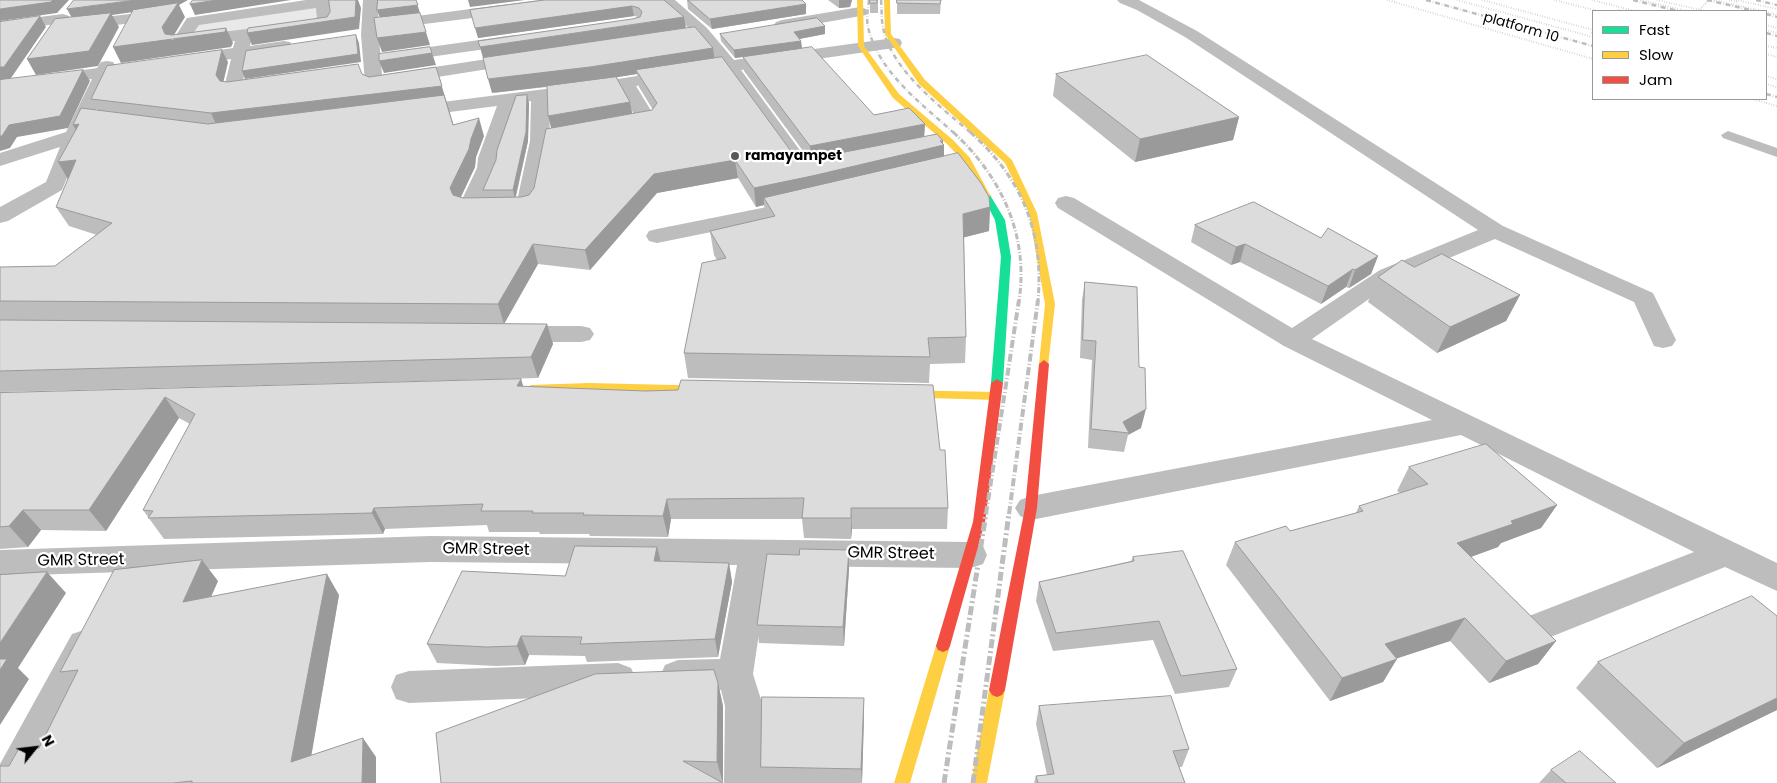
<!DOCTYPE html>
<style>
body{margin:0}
#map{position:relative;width:1777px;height:783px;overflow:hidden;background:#fff;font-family:Poppins,sans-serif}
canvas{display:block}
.legend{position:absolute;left:1592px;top:10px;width:175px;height:90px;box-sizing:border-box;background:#fff;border:1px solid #999;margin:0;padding:6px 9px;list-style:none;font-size:15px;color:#000}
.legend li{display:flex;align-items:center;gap:10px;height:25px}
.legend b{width:25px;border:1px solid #999}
.north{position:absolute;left:10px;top:723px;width:50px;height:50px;-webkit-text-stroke:4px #fff;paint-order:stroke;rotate:61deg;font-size:14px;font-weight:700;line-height:20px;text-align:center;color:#000}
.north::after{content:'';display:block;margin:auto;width:18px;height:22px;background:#000;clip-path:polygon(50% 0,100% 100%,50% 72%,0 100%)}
</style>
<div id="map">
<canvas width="1777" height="783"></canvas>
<ul class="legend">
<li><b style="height:6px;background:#16e098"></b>Fast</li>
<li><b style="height:6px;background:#ffcf43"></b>Slow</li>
<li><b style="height:6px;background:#f24e42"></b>Jam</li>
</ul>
<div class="north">N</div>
</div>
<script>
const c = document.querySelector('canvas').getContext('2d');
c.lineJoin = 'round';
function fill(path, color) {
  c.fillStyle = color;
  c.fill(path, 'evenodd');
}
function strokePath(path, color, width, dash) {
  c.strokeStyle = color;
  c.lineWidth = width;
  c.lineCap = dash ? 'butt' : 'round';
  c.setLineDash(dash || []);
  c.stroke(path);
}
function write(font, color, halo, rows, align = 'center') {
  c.font = font + ' Poppins,sans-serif';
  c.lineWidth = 4.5;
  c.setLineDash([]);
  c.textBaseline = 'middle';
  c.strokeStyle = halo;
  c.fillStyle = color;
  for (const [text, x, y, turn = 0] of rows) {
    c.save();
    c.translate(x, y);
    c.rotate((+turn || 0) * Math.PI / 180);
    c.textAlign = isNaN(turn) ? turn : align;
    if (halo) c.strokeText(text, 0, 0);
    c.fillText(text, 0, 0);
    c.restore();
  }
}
fill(new Path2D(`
 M320 4V23L185 41 197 21Z`), '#e9e9e9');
strokePath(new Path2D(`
 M1387 0 1593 59
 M1457 0 1593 37
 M1482 0 1593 30
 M1554 0 1598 11
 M1592 0 1635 11
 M1641 0 1687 11
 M1657 0 1705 11
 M1714 0 1762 11
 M1729 0 1738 2
 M1736 0 1777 9
 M1618 10 1623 11
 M1766 12 1777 15
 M1766 25 1777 28
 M1766 30 1777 33
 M1591 33 1593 34
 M1766 46 1777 48
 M1766 54 1777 57
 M1766 76 1777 79
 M1766 84 1777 87
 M1752 99 1777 106`), '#b8b8b8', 2, [0.5, 2]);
fill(new Path2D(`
 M1728 131 1777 148V157L1723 138 1721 135Z`), '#bdbdbd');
fill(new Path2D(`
 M306 0H330L333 24 331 27 252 38 250 46 284 41 290 42 292 46 290 50 248 56 243 81 265 78 271 79 274 83 271 87 233 93 227 92 224 88 231 59 187 65 181 64 178 60 181 56 187 55 233 48 235 41 179 48 173 47 171 43 187 18ZM316 8 317 20 191 36 199 25Z
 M363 0H379L378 21 540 0H568L565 3 545 9 384 29 378 26 382 75 520 54 526 55 529 59 526 63 520 64 374 87 368 86 365 82 361 35Z
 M659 0H675L707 28 734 60 894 38 900 39 902 43 900 47 894 48 741 70 810 164 826 160 833 162 836 166 833 170 805 177 798 175 725 72 636 86 658 122 655 126 622 132 615 130 612 126 615 122 636 118 620 89 549 99 550 141 537 207 534 212 526 214 469 215 461 213 458 208 477 168 478 158 497 106 410 117 403 115 401 111 403 107 593 83 718 63 696 35ZM531 101 530 141 517 201H483L497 168 498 158 517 103Z
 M1117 0H1139L1197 31 1503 226 1653 293 1676 340 1672 346 1663 348 1654 346 1634 302 1495 239 1396 280 1312 339 1777 563V591L1725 567 1553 636 1541 641 1529 636 1524 626 1529 616 1694 552 1461 435 1031 520 1020 516 1015 508 1020 500 1031 496 1432 420 1284 346 1058 208 1055 203 1058 198 1066 196 1074 198 1292 328 1380 270 1478 230 1185 37 1137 10 1120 3Z
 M860 7 866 9 868 12 866 15 782 30 776 28 774 25 776 22 782 20Z
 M166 10 172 12 174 15 172 18 77 30 71 28 69 25 71 22 77 20Z
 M63 14 69 16 71 19 69 22 0 32V22Z
 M515 35 521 36 523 40 521 44 394 62 388 61 385 57 388 53 394 52Z
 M107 61 113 62 115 65 140 62 146 63 149 67 146 71 111 76 84 136 62 190 8 221 0 223V207L46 182 60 147 0 166V153L66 132 92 79 0 92V82L97 68 101 62Z
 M802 200 810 202 813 207 810 212 657 243 649 241 646 236 649 231 657 229Z
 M514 326H581L590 328 594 334 590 340 581 342H514L505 340 501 334 505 328Z
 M430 536 971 542 983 546 987 555 983 564 971 568 769 566 753 674 763 706 764 783H724L725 706 721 690 678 692 665 687 660 676 665 665 678 660 720 659 737 565 430 562 0 576V550Z
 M84 630 96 634 102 645 32 783H0V764L72 634Z
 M618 663 631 668 636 679 631 690 618 695 409 703 396 699 391 687 396 675 409 671Z`), '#bdbdbd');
fill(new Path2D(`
 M986 192 990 195 1005 220 1011 257 1003 383 997 387 991 383 1001 257 995 220 982 195Z`), '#16e098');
fill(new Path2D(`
 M857 0H863L864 46 899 94 953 140 970 158 990 195 989 197H983L963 161 947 144 893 98 858 46Z
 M884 0H890L891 34 925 80 1012 160 1037 213 1055 304 1048 366H1040L1039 364 1045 304 1029 213 1005 163 919 84 885 34Z
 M589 383 716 386 722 390 716 394 589 391 531 393 525 389 531 385Z
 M896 390 996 392 1002 396 996 400 892 397 890 394Z
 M943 640 948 642 950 646 910 783H894L936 646 938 642Z
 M997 683 1002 685 1005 690 987 783H971L989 690 992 685Z`), '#ffcf43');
fill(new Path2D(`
 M1044 360 1049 364 1037 508 1005 690 1002 695 997 697 992 695 989 690 1025 508 1039 364Z
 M997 379 1003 383 985 522 950 646 948 650 943 652 938 650 936 646 973 522 991 383Z`), '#f24e42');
strokePath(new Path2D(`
 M869 0C868 9 866 18 868 27 878 72 922 104 954 133
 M881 0C882 9 881 18 883 27 890 69 941 107 971 133
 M1426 0 1593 46
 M1633 0 1678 11
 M1707 0 1755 11
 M1756 0 1777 5
 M1766 14 1777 17
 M1766 33 1777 36
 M1766 94 1777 97`), '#bdbdbd', 2.5, [5, 2, 0.5, 2]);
strokePath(new Path2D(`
 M953 132C1001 176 1029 235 1019 301
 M970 132C1022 178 1044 232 1038 301`), '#bdbdbd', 3, [6, 2, 1, 2]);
strokePath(new Path2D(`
 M986 514 1019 300
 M1009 514 1038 300`), '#bdbdbd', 4, [8, 2.5, 1, 2.5]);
strokePath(new Path2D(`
 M944 783 986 513
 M973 783 1009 513`), '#bdbdbd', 5, [9, 3, 2, 3]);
strokePath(new Path2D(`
 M1698 11 1709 0`), '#b8b8b8', 2, [0.5, 2]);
fill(new Path2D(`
 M545 0H664L686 28 632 19 638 17 634 16 478 38Z
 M687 0H802L806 4V14L712 29 688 9Z
 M828 0H852L850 7 839 8Z
 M870 0H878V13H870Z
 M897 0H941L940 14H897Z
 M825 26V34L799 39 801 41 802 49 874 115 925 124 924 137 943 141 944 156 990 207 989 231 964 237 966 337 965 363 930 364 929 383 688 378 684 353 717 260 714 255 710 231 766 218 764 205 756 207 738 178 657 193 590 270 538 264 504 324H547L553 344 538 378 0 392V267L55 266 97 235 69 226 56 207 68 179 58 162 97 110 91 99 228 62 223 82H227L362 74 454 125 484 136 476 157 475 167 461 197 463 198 485 197 483 190 529 103 528 141 516 197H521L529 195 534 188 551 128 547 87 492 93 713 48 714 58 796 158 804 160 809 159 744 71 743 57 735 58 721 41 720 34ZM637 74 639 87 653 110 632 113 617 77Z
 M1056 74 1239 117 1233 140 1135 162 1053 96Z
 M1195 225 1321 238 1378 256 1371 274 1349 288 1346 287 1321 304 1240 262 1231 265 1191 242Z
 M1414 267 1520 295 1506 321 1437 353 1368 302 1378 277Z
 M1085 282 1141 428 1128 435 1124 452 1088 448 1092 360 1080 358 1082 300Z
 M521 379 523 386 940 450 948 508 947 529H852L851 539 804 538 802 519H671L668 537 590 536 589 534H540L539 532H489L487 525 385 529 383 534 164 539 143 510 190 424 179 418 106 531 41 530 28 547 0 549V393Z
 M1409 467 1557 505 1541 528 1501 543 1498 547 1471 557 1556 641 1538 664 1489 683 1450 641 1397 658 1383 682 1330 701 1226 565 1235 542 1290 531 1356 513 1359 506 1400 493 1397 491Z
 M657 547 661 561 729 563 732 582 718 657 587 662 585 656 529 655 525 665 496 666 437 663 427 644 565 576Z
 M1133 557 1237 669 1229 687 1175 694 1153 640 1053 651 1036 601 1039 582 1131 561Z
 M849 569 844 646 759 643 757 625Z
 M218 581 211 597 339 595 311 755 376 757V783H0L9 766 39 748 71 683 60 672Z
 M1777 616V710L1657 768 1576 688 1598 662Z
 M718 683 723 706V783H441Z
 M864 698V716L862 783H764L761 767Z
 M1039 706 1189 749 1182 767H1179L1185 783H1034L1036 776 1047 775 1036 724Z
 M1551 770 1616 783H1539Z`), '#bdbdbd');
fill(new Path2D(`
 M53 0H69L57 13 0 21V9Z
 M136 0H188L179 5 185 17 171 40 226 28 233 43 231 47 121 63 113 47 162 27 176 6 112 15 119 27 98 66 36 75 27 59 73 20 67 9Z
 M218 0H291L195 15 190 4Z
 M356 0H358L361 8 359 29 252 45 247 33 355 17Z
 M416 0 420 13 380 18 377 10Z
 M468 0H525L470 7Z
 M839 0H852L850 7 839 8Z
 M806 4V14L712 29 710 19Z
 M632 6 634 16 478 38 475 28Z
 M420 13 430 45 382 52 377 38Z
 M40 16 46 27 11 78 0 80V67Z
 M684 17 686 28 483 58 480 47Z
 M825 26V34L794 40V32Z
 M356 35 359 43 361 62 245 79 242 71Z
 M801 41 802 49 735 58 734 50Z
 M713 48 715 62 636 70 637 74 593 81 492 93 488 79Z
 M222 50 228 62 222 88 216 75Z
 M432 53 436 65 384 73 379 61Z
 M436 67 459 143 217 126 211 113Z
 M83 70 90 81 68 128 17 137 10 148 0 151V136L9 125Z
 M527 95 529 103 528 141 515 199 513 190Z
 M630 102 633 117 552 131 548 116Z
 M1239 117 1233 140 1135 162 1140 139Z
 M479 118 484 136 476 157 475 167 456 207 450 188Z
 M79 124 84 143 73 125Z
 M925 124 924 139 811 162 810 146Z
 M943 141V145H944V163L764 198V205L756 207 754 188Z
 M76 160 69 181 58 162Z
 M735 160 738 178 657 193 590 270 585 250 654 174Z
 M990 207 989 231 962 238 963 214Z
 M533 244 538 264 504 324 498 304Z
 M1245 244 1240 262 1231 265 1236 247Z
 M1378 256 1371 274 1349 288 1355 270Z
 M1353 269 1346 287 1321 304 1328 286Z
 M1520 295 1506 321 1437 353 1450 327Z
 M547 324 553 344 538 378 531 357Z
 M521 379 527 400 517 386Z
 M165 397 179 418 106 531 89 510Z
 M1146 409 1141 428 1128 435 1129 433 1123 422Z
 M667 499 671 519 668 537 663 516Z
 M1557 505 1541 528 1501 543 1498 547 1443 567 1457 543 1511 521Z
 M374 508 385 529 383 534 372 513Z
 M851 508 852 529 851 539Z
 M23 510 41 530 28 547 9 526Z
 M657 547 662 566 654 561Z
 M849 550V569L844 646 843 627Z
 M202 560 218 581 199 623 183 602Z
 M729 563 732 582 718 657 715 639Z
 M47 572 66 593 18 668 29 679 0 725V643Z
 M327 574 339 595 307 781 291 762Z
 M1465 618 1450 641 1371 667 1385 644Z
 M521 636 529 655 525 665 517 646Z
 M1556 641 1538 664 1489 683 1506 661Z
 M1397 659 1383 682 1330 701 1342 678Z
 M718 683 723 706V783L717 762Z
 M864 698V716L862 783 861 769Z
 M1777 698V710L1657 768 1684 743Z
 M363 738 376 757V783H362Z`), '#9a9a9a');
const building = new Path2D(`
 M0 0H53L51 2 0 9Z
 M74 0H136L67 9Z
 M193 0H218L190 4Z
 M329 0H356L355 17 247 33 248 28 327 17 330 12Z
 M378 0H416L418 5 377 10Z
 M545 0H664L684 17 480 47 478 41 632 19 640 17 642 12 639 8 632 6 475 28 470 10Z
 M688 0H802L806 4 710 19Z
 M870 0H877V3H870Z
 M897 0H941L940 4 897 3Z
 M178 3 162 27 165 34 172 35 226 28 225 32 113 47 133 10Z
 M111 13 89 51 27 59 55 19Z
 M420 13 426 32 377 38 374 18Z
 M40 16 4 67H0V22Z
 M817 18 825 26 794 32 801 41 734 50 720 34Z
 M695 27 713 48 590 67 488 79 483 58Z
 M356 35 358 54 242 71 246 51Z
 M430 47 432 53 379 61V54Z
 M812 47 874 115 909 108 925 124 810 146 743 57Z
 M222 50 216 75 220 81 227 82 358 64 362 74 369 77 436 67 442 86 211 113 91 99 107 66Z
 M1147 55 1239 117 1140 139 1056 74Z
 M722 57 796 158 804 160 937 134 943 141H940L944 145 812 176 754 188 735 160 654 174 585 250 533 244 498 304 0 301V267L55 266 112 223 56 207 76 160 58 162 79 124 73 125 81 108 208 124 444 95 453 125 479 118 471 139 469 149 450 188 453 195 463 198 521 197 529 195 534 188 546 129 652 110 657 103 636 70Z
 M83 70 60 116 9 125 2 136H0V80Z
 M616 77 630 102 548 116 547 86Z
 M527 95 526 132 513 190H483L496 160 497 150 516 96Z
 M958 153 981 183 989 197 990 207 963 214 966 337 928 338 930 357 684 353 702 263 726 258 710 231 775 216 764 198Z
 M1254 202 1321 238 1328 228 1378 256 1355 270 1353 269 1328 286 1245 244 1236 247 1195 225Z
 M1442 254 1520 295 1450 327 1378 277 1402 260 1414 267Z
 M1085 282 1137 287 1139 367 1145 368 1146 409 1123 422 1129 433 1091 429 1096 341 1083 340Z
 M0 320 547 324 531 357 0 371Z
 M521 379 517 386 645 391 678 390 681 380 933 385 940 450H945L948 508H851V518H802L804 498 667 499 663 516 583 515 584 513H532L533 511H481L483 504 374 508 372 513 148 518 153 511 143 510 195 414 165 397 89 510H23L9 526 0 527V393Z
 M1486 444 1557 505 1511 521 1513 524 1457 543 1556 641 1506 661 1465 618 1385 644 1397 659 1342 678 1235 542 1286 526 1290 531 1363 511 1359 506 1428 484 1409 467Z
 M575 546 657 547 654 561 729 563 715 639 580 644 582 637 521 636 517 646 487 647 427 644 462 571 565 576Z
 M800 549 849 550 843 627 757 625 767 554 799 555Z
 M1183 551 1237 669 1181 676 1159 621 1056 633 1039 582 1134 561 1133 557Z
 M202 560 183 602 327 574 291 762 363 738 362 783H192V781L173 783H0V766H9L18 750 39 748 78 670 60 672 114 570Z
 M47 572 0 643V575Z
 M1752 596 1777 616V698L1684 743 1598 662Z
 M0 659H7L0 670Z
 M714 670 718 683 717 762 683 761 723 783H441L436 733 595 674Z
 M1171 696 1189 749 1173 751 1185 783H1038L1036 776 1054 774 1039 706Z
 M762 697 864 698 861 769 761 767Z
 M1580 751 1616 783H1566L1551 770Z`);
fill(building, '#dcdcdc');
strokePath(building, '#9a9a9a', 1);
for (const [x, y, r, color] of [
 [735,156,5,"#595959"]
]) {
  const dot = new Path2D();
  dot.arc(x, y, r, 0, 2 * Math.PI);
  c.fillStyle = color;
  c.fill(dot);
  strokePath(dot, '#fff', 2);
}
write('14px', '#000', '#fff', [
 ["platform 10",1521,28,16]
]);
write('bold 14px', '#000', '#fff', [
 ["ramayampet",745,156]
], 'left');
write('16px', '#000', '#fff', [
 ["GMR Street",486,550,1],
 ["GMR Street",891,554,1],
 ["GMR Street",81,561,-1]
]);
</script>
